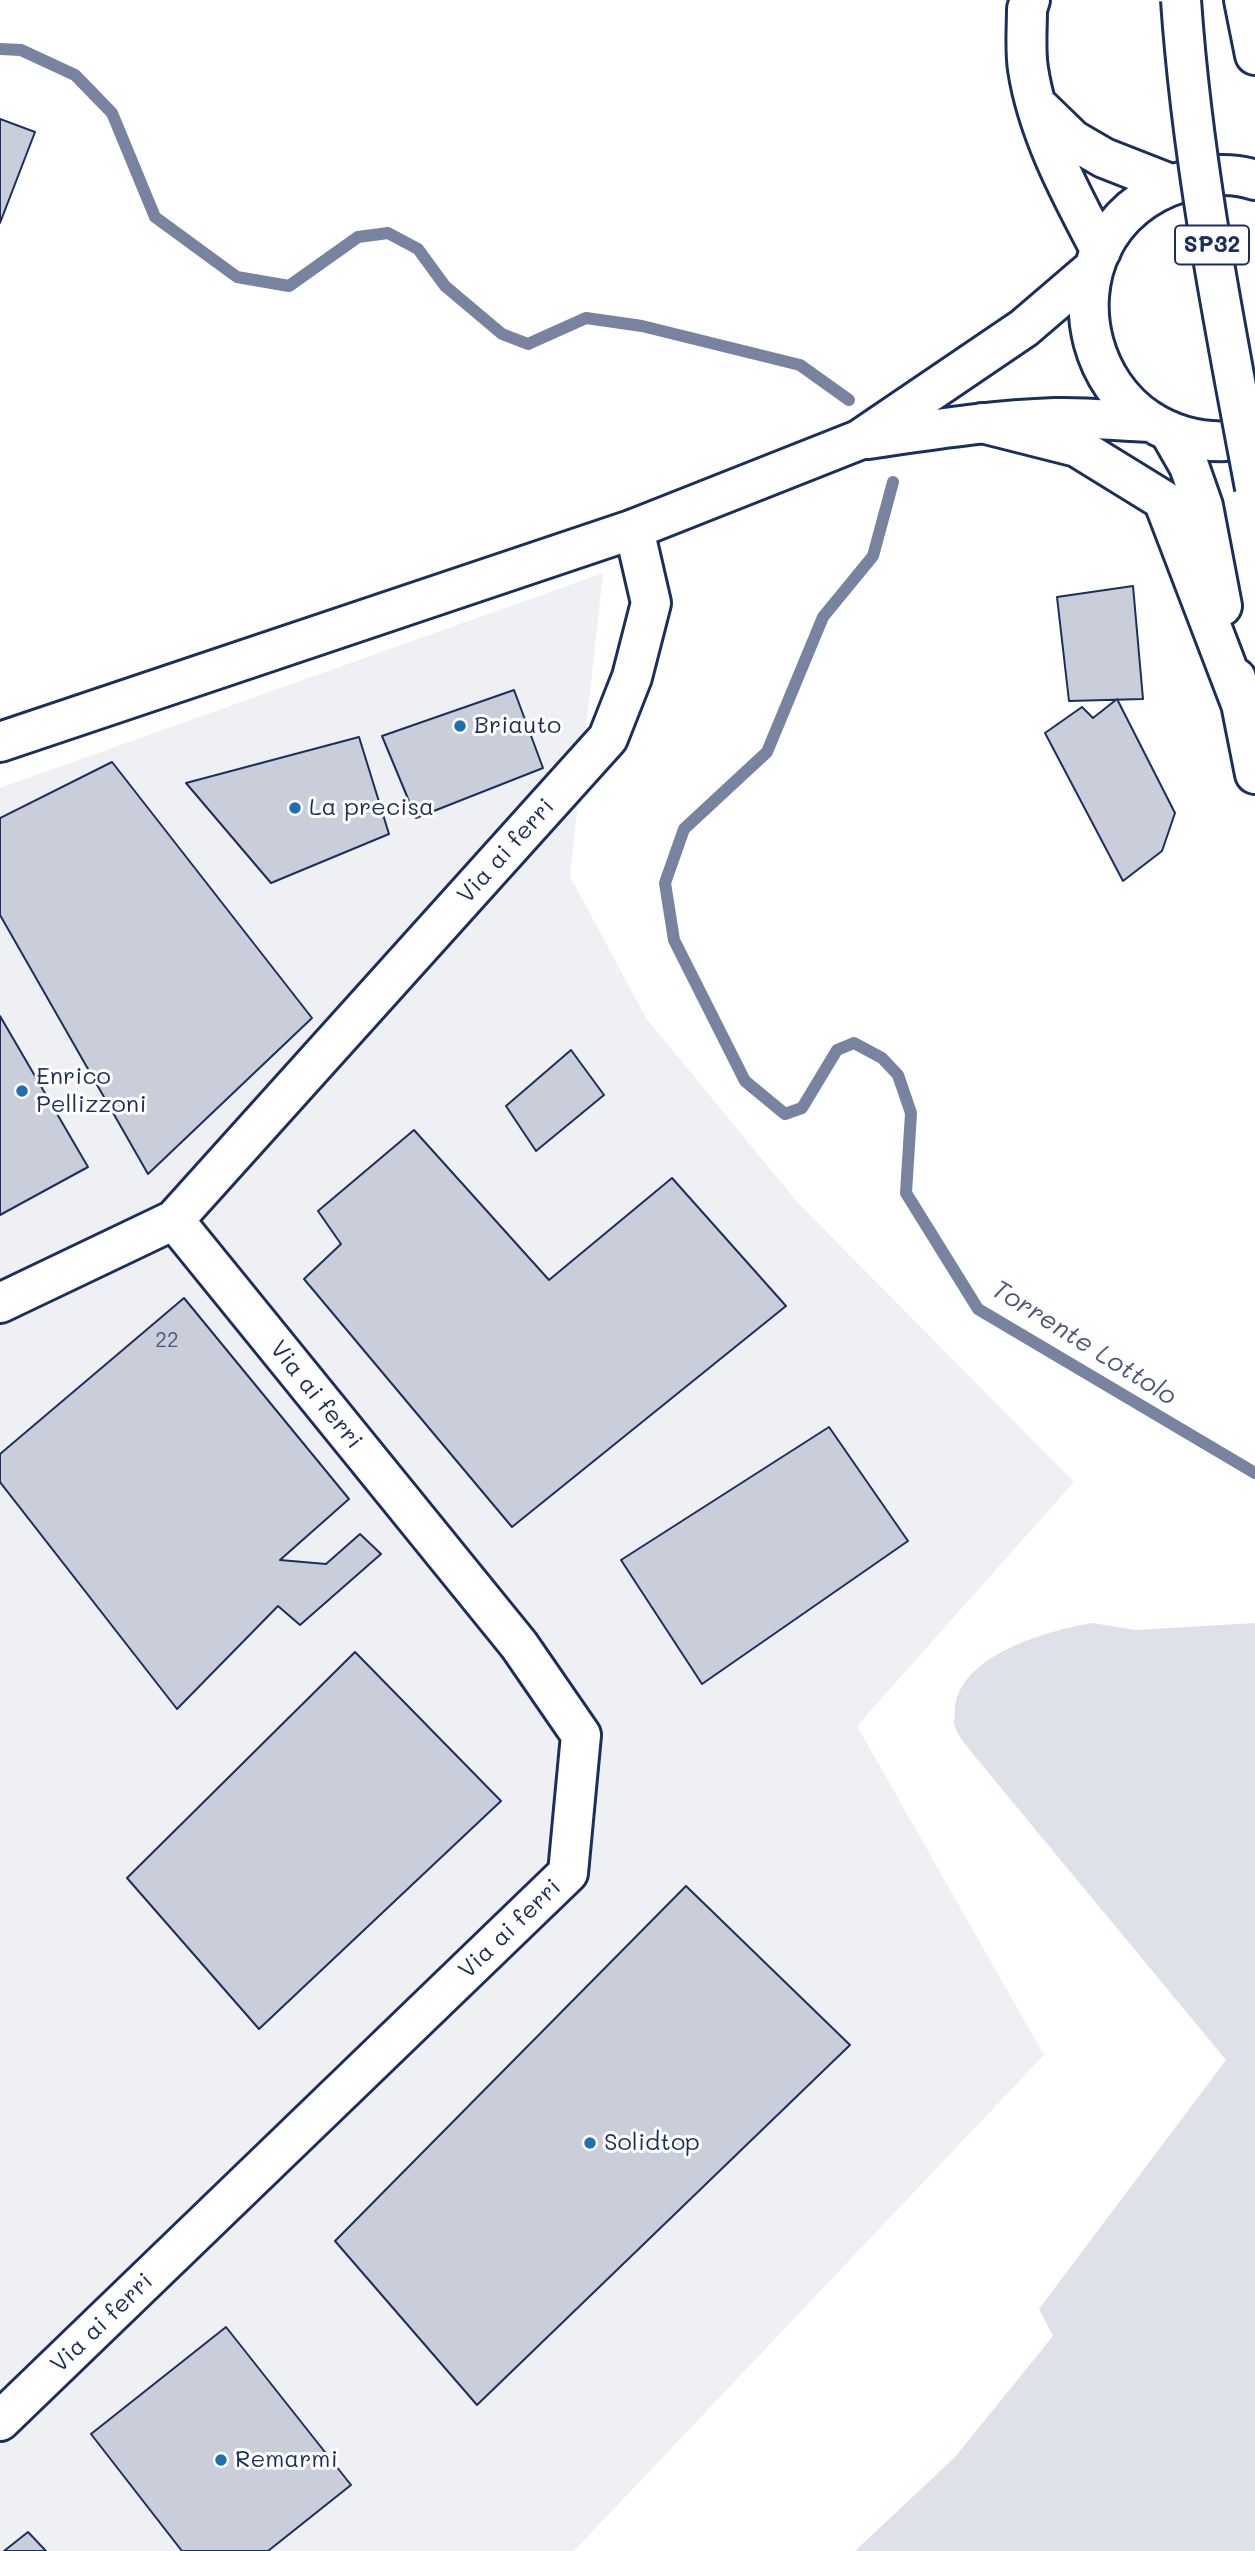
<!DOCTYPE html>
<style>
body{margin:0}
canvas{display:block;background:#fff}
</style>
<canvas width="1255" height="2551"></canvas>
<script>
const c = document.querySelector('canvas').getContext('2d');
c.lineJoin = 'round';
function fill(path, color) {
  c.fillStyle = color;
  c.fill(path, 'evenodd');
}
function strokePath(path, color, width, dash) {
  c.strokeStyle = color;
  c.lineWidth = width;
  c.lineCap = dash ? 'butt' : 'round';
  c.setLineDash(dash || []);
  c.stroke(path);
}
function write(font, color, halo, rows, align = 'center') {
  c.font = font + ' Mali,sans-serif';
  c.lineWidth = 6;
  c.setLineDash([]);
  c.textBaseline = 'middle';
  c.strokeStyle = halo;
  c.fillStyle = color;
  for (const [text, x, y, turn = 0] of rows) {
    c.save();
    c.translate(x, y);
    c.rotate((+turn || 0) * Math.PI / 180);
    c.textAlign = isNaN(turn) ? turn : align;
    if (halo) c.strokeText(text, 0, 0);
    c.fillText(text, 0, 0);
    c.restore();
  }
}
fill(new Path2D(`
 M603 573 570 876 646 1018 798 1203 1074 1482 857 1726 1044 2055 574 2551H0V788Z`), '#eff0f4');
fill(new Path2D(`
 M1093 1623 1135 1630 1255 1623V2551H855L955 2457 1053 2336 1039 2309 1226 2060 977 1759C970 1750 959 1738 955 1727 953 1723 955 1716 955 1711 956 1656 1048 1630 1093 1623Z`), '#dee1e7');
strokePath(new Path2D(`
 M0 49 21 50 75 75 112 113 155 217 237 277 289 286 358 237 388 233 418 249 445 286 502 334 528 344 586 318 642 326 800 365 849 400
 M893 482 873 556 823 617 767 752 684 829 665 883 674 940 745 1081 785 1114 802 1108 837 1050 854 1043 882 1058 898 1075 911 1113 906 1193 978 1309 1255 1473`), '#77839f', 12);
const building = new Path2D(`
 M0 119 35 132 0 223Z
 M1133 586 1143 699 1069 701 1057 597Z
 M514 690 543 768 416 818 382 736Z
 M1117 699 1175 813 1162 851 1123 881 1045 733 1082 707 1093 718Z
 M359 737 389 834 271 883 186 783Z
 M112 762 312 1018 148 1174 0 915V818Z
 M0 1016 88 1167 0 1215Z
 M571 1050 604 1095 536 1151 506 1106Z
 M414 1130 549 1280 672 1178 786 1306 512 1527 304 1279 341 1244 318 1211Z
 M184 1298 349 1499 280 1560 326 1564 360 1534 381 1554 300 1625 278 1606 177 1709 0 1482V1454Z
 M829 1427 908 1541 702 1684 621 1560Z
 M355 1652 501 1801 259 2029 127 1878Z
 M686 1886 850 2045 477 2405 335 2241Z
 M226 2327 351 2485 268 2551H182L91 2434Z
 M28 2532 46 2551H4Z`);
fill(building, '#caceda');
strokePath(building, '#1b2f5e', 2);
const street = new Path2D(`
 M0 1303 174 1220 608 738 632 677 651 603 634 529
 M0 2421 568 1873 581 1735 519 1645 174 1220`);
const secondary = new Path2D(`
 M1255 180C1232 172 1204 174 1181 182 1023 234 1081 472 1255 438
 M868 439C930 430 992 420 1055 418 1087 417 1119 421 1152 422
 M0 742 634 529 859 440 1024 328 1094 268`);
const primary = new Path2D(`
 M1030 0 1027 9C1027 29 1025 50 1028 69 1038 134 1071 194 1101 251
 M1244 0 1255 55
 M1041 109 1073 140 1104 158 1173 185
 M982 423 1077 447 1163 500 1241 704
 M1169 431 1189 466 1203 506 1222 606
 M1236 678 1255 774`);
strokePath(street, '#1b2f5e', 44);
strokePath(secondary, '#1b2f5e', 44);
strokePath(primary, '#1b2f5e', 44);
strokePath(street, '#fff', 38);
strokePath(secondary, '#fff', 38);
strokePath(primary, '#fff', 38);
const primaryBridge = new Path2D(`
 M1181 0C1192 162 1225 328 1255 488`);
strokePath(primaryBridge, '#1b2f5e', 44, []);
strokePath(primaryBridge, '#fff', 38);
for (const [x, y, r, color] of [
 [460,726,7,"#1f6fb2"],
 [295,808,7,"#1f6fb2"],
 [22,1091,7,"#1f6fb2"],
 [590,2143,7,"#1f6fb2"],
 [221,2460,7,"#1f6fb2"]
]) {
  const dot = new Path2D();
  dot.arc(x, y, r, 0, 2 * Math.PI);
  c.fillStyle = color;
  c.fill(dot);
  strokePath(dot, '#fff', 2.5);
}
write('21px', '#47577d', null, [
 ["22",167,1341]
]);
for (const [x, y, w] of [
 [1212,245,74]
]) {
  const box = new Path2D();
  box.roundRect(x - w / 2, y - 19.5, w, 39, 5);
  c.fillStyle = '#fff';
  c.fill(box);
  strokePath(box, '#1b2f5e', 2);
}
write('bold 23px', '#1b2f5e', null, [
 ["SP32",1212,245]
]);
write('24px', '#1b2f5e', '#fff', [
 ["Briauto",474,726],
 ["La precisa",309,808],
 ["Enrico",36,1077],
 ["Pellizzoni",36,1105],
 ["Solidtop",604,2143],
 ["Remarmi",235,2460]
], 'left');
write('24px', '#1b2f5e', '#fff', [
 ["Via ai ferri",506,851,-48],
 ["Via ai ferri",316,1395,51],
 ["Via ai ferri",510,1929,-44],
 ["Via ai ferri",102,2323,-44]
]);
write('italic 26px', '#49597e', '#fff', [
 ["Torrente Lottolo",1084,1343,32]
]);
</script>
